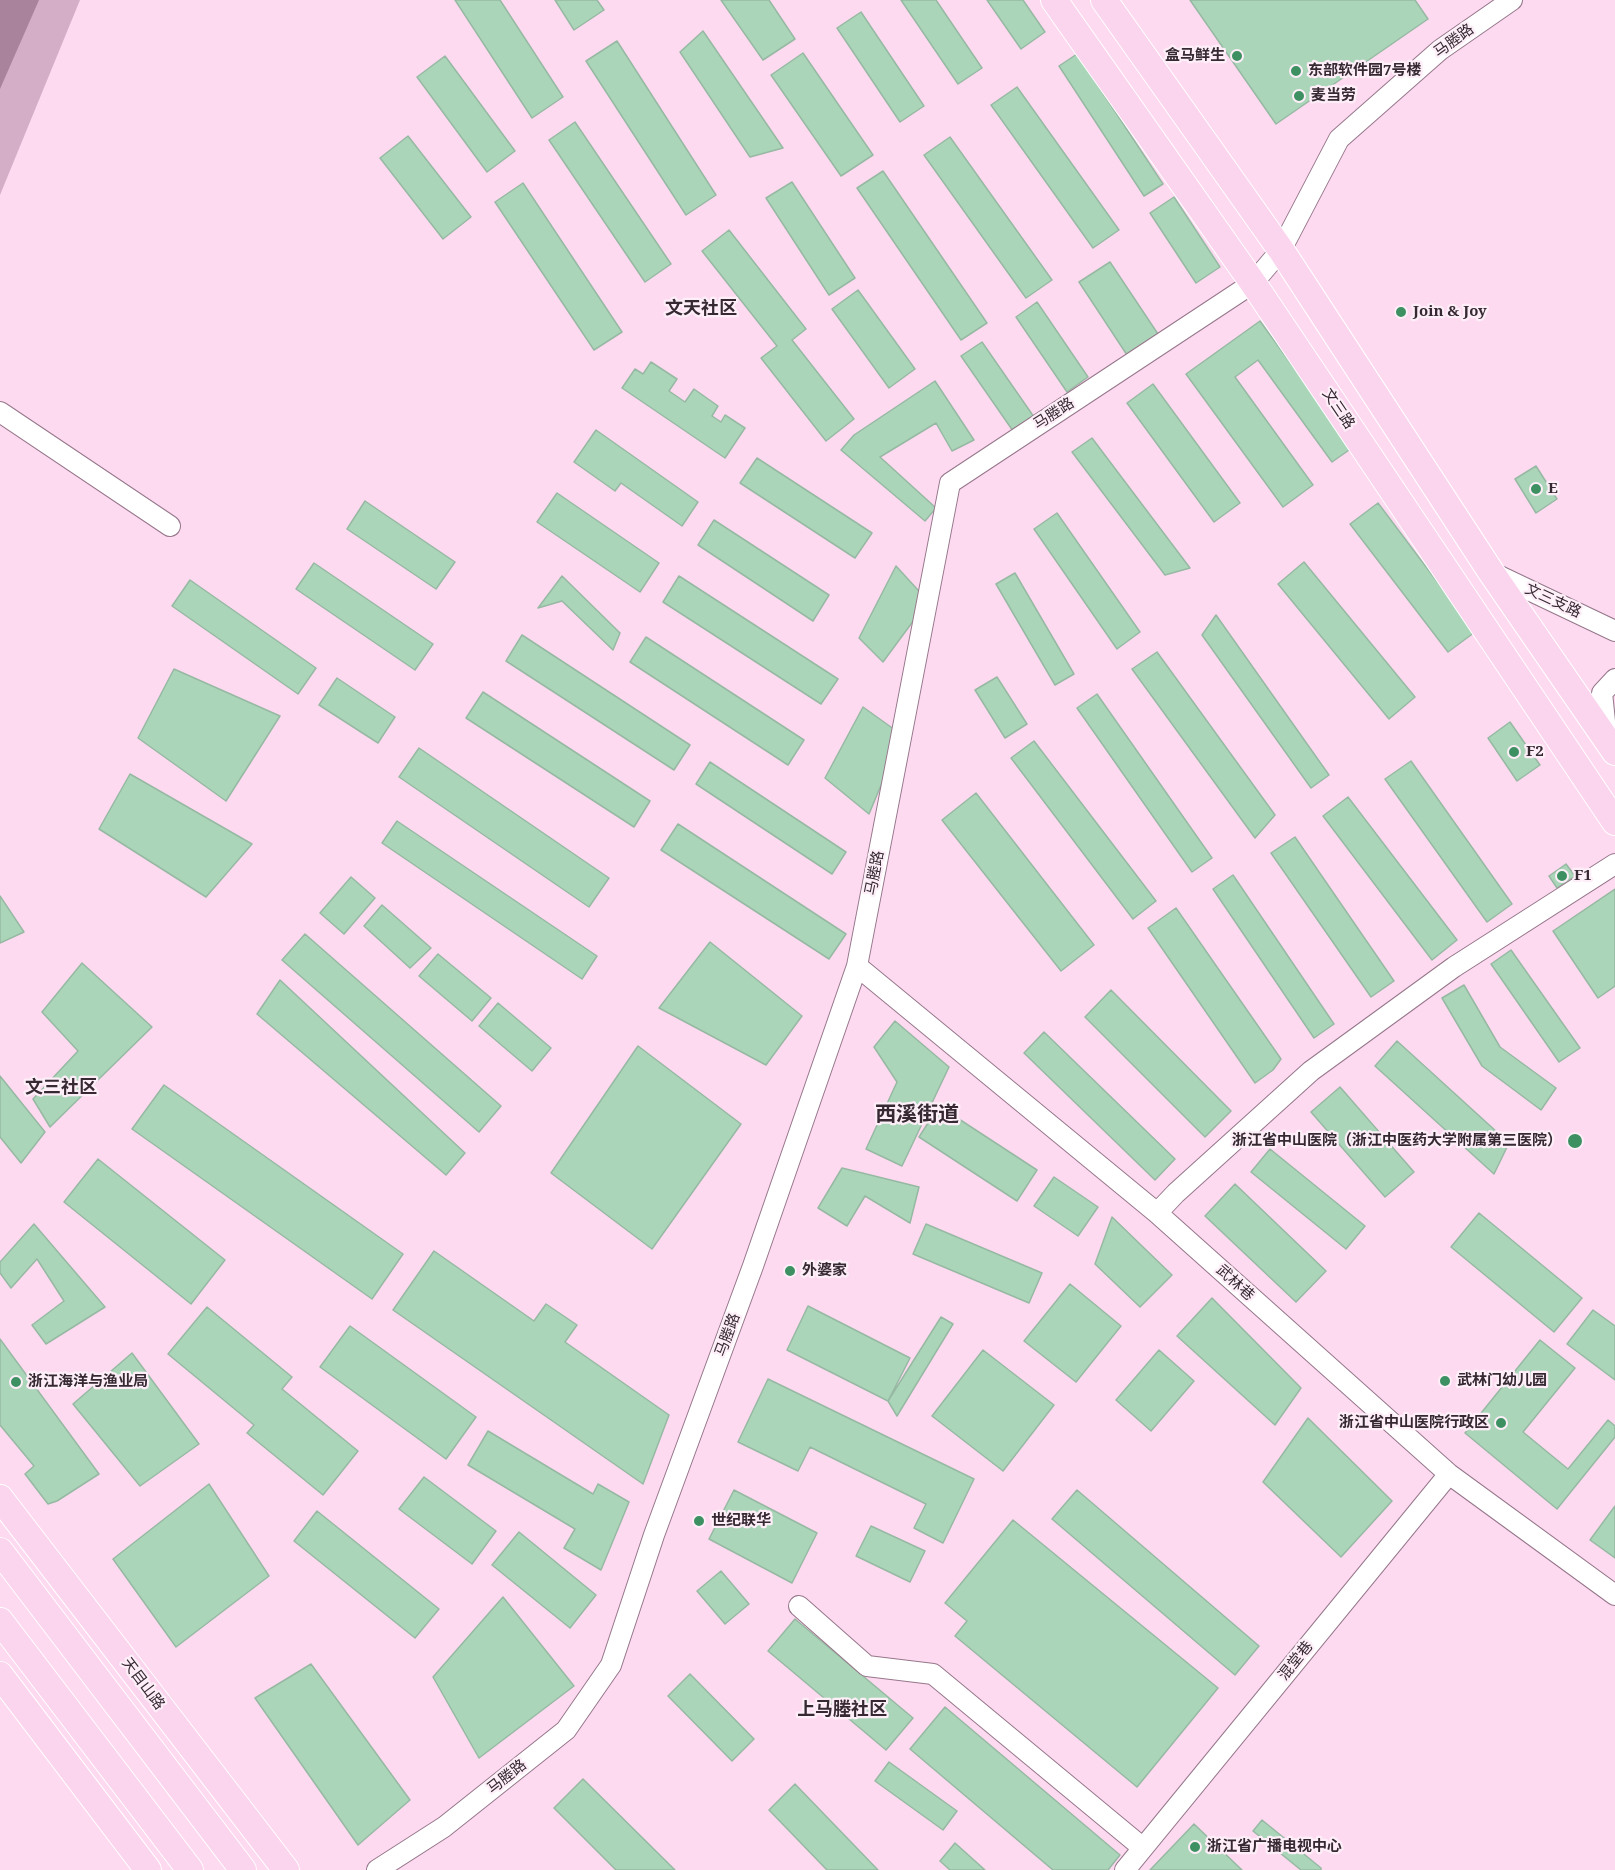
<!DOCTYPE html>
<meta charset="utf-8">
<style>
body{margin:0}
canvas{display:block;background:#fedaf1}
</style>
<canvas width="1615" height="1870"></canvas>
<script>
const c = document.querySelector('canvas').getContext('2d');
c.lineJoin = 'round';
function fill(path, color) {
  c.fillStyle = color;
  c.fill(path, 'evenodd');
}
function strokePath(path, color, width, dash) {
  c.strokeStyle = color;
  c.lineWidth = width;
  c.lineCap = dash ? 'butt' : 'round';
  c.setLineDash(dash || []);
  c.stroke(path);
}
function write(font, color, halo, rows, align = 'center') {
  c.font = font + ' "Noto Serif","Noto Sans SC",serif';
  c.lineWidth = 4.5;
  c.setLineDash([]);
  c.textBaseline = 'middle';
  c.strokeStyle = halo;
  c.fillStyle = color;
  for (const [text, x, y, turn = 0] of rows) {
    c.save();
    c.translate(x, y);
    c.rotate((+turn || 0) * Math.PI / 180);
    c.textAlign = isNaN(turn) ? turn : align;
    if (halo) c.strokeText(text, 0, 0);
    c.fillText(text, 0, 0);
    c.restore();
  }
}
fill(new Path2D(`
 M0 0H80L0 195Z`), '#d3aec6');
fill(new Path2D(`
 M0 0H39L0 89Z`), '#a9829c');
const building = new Path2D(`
 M455 0H500L563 97 532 118Z
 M555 0H597L604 10 574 30Z
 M721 0H769L795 39 763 60Z
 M901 0H936L982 68 958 84Z
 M987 0H1023L1045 32 1021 49Z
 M1190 0H1415L1428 19 1276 124Z
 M861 12 924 106 900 122 837 28Z
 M703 31 783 148 750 157 680 52Z
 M617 41 716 195 686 215 586 61Z
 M803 53 873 155 841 176 771 75Z
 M1077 54 1163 184 1144 196 1059 66Z
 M445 56 515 151 487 172 417 77Z
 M1017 87 1119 230 1093 248 991 105Z
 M575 122 671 264 645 282 549 140Z
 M408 136 471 217 443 239 380 158Z
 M950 137 1052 280 1026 298 924 155Z
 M883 171 987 323 961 340 857 188Z
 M792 182 855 278 829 295 766 198Z
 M523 183 622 332 594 350 495 202Z
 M1174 197 1220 267 1196 283 1150 213Z
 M729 230 806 329 792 340 854 419 826 441 761 358 777 346 702 251Z
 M1110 262 1158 334 1127 355 1079 282Z
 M858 290 915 369 889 388 832 309Z
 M1037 302 1088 377 1067 392 1016 317Z
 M1260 321 1352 448 1332 462 1258 360 1235 377 1313 485 1283 507 1186 374Z
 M982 342 1034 417 1013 431 961 356Z
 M651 362 677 379 669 391 685 402 694 389 718 406 712 416 721 422 725 415 745 428 725 458 622 388 635 369 643 374Z
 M935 381 974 440 952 451 936 423 880 457 936 508 925 521 841 450 854 435Z
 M1153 384 1240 503 1214 522 1127 403Z
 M596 430 698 502 682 526 621 483 615 491 574 462Z
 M1092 438 1190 568 1165 575 1072 452Z
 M757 458 872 533 855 558 740 483Z
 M1536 466 1557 499 1536 513 1515 479Z
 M557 493 659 563 640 592 537 522Z
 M365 501 455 562 436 589 347 529Z
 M1378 503 1475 632 1448 652 1350 524Z
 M1057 513 1140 632 1117 649 1034 529Z
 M714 520 829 595 813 621 698 545Z
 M1304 562 1415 697 1389 719 1278 584Z
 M314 563 433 644 415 670 296 589Z
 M896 566 928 601 883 662 859 638Z
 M1015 573 1074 674 1055 685 996 584Z
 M562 576 620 633 613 650 562 601 538 608Z
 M679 576 838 679 821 704 663 602Z
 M190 580 316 668 298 694 172 606Z
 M1216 615 1329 775 1311 788 1202 635Z
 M522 635 690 745 674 770 506 661Z
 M646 637 804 740 788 765 630 662Z
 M1157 652 1275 815 1255 838 1132 669Z
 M174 669 280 716 226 801 138 738Z
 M997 677 1027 724 1005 738 975 690Z
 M337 678 395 717 378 743 319 705Z
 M483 692 650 801 634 827 466 718Z
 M1097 694 1212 858 1192 872 1077 708Z
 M863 707 902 735 869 814 825 778Z
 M1510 722 1540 765 1517 781 1488 738Z
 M1034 741 1156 901 1133 919 1011 758Z
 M419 748 609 878 589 907 399 777Z
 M1411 761 1512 904 1487 922 1385 779Z
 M710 762 846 852 832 874 696 784Z
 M130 774 252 844 206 897 99 829Z
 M976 793 1094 945 1061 971 942 820Z
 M1348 797 1457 940 1432 960 1323 816Z
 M397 821 597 956 582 979 382 843Z
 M678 824 846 934 829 959 661 850Z
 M1295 837 1394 981 1371 997 1271 853Z
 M1566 864 1575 876 1557 888 1549 876Z
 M1233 875 1334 1024 1314 1038 1213 889Z
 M351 877 375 898 344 934 320 913Z
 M1615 889V986L1598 998 1553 931Z
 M0 896 24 932 0 943Z
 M382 905 431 948 410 968 364 926Z
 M1176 908 1281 1059 1273 1070 1255 1083 1148 928Z
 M305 934 501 1106 479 1132 282 960Z
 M710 942 802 1016 766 1065 659 1008Z
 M1511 950 1580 1048 1559 1062 1491 964Z
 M438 954 491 998 472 1021 419 976Z
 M82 963 152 1027 50 1127 33 1099 78 1051 42 1012Z
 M280 980 465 1153 446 1175 257 1014Z
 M1464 985 1500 1047 1556 1088 1541 1110 1482 1066 1442 998Z
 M1111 990 1231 1111 1205 1137 1085 1017Z
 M498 1003 551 1048 532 1071 479 1026Z
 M895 1021 949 1067 902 1166 866 1149 897 1082 874 1047Z
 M1044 1032 1175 1159 1155 1180 1024 1053Z
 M1397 1041 1509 1143 1494 1174 1375 1066Z
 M638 1046 741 1124 652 1249 551 1173Z
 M0 1076 45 1132 21 1163 0 1137Z
 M164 1085 403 1254 372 1299 132 1129Z
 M1340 1087 1414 1172 1385 1197 1311 1112Z
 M939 1106 1037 1170 1017 1201 919 1137Z
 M1270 1149 1365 1226 1346 1249 1251 1172Z
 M98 1159 225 1260 191 1304 64 1202Z
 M842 1168 919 1187 910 1223 865 1196 847 1226 818 1208Z
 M1054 1177 1098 1207 1078 1236 1034 1206Z
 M1235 1184 1326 1271 1296 1302 1205 1216Z
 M1479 1213 1582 1298 1554 1332 1451 1247Z
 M1112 1217 1172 1275 1140 1307 1095 1264Z
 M34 1224 105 1307 46 1344 32 1325 64 1301 37 1259 11 1288 0 1273V1262Z
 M926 1224 1042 1273 1029 1303 913 1254Z
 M434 1251 534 1321 546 1304 577 1325 565 1342 669 1415 643 1484 393 1310Z
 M1070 1284 1121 1326 1076 1382 1024 1341Z
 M1212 1298 1301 1388 1275 1425 1177 1336Z
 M808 1306 910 1358 888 1401 787 1350Z
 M207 1307 292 1377 282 1389 358 1451 323 1495 247 1433 254 1425 168 1354Z
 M1593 1310 1615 1326V1380L1567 1344Z
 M941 1317 953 1324 897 1416 888 1401Z
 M350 1326 476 1417 446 1459 320 1367Z
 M0 1339 99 1474 57 1501 48 1504 25 1474 34 1466 0 1425Z
 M1540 1340 1575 1368 1523 1432 1568 1469 1608 1420 1615 1426V1437L1557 1509 1465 1433Z
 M983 1350 1054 1405 1003 1471 932 1416Z
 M1159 1350 1194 1381 1151 1431 1116 1400Z
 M132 1353 199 1444 140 1486 73 1404Z
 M768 1379 974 1479 943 1543 914 1528 926 1504 810 1447 798 1471 738 1442Z
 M1308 1418 1392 1501 1341 1557 1263 1482Z
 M488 1431 593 1494 598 1484 629 1502 601 1570 564 1548 575 1529 468 1465Z
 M424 1477 496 1531 472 1564 399 1509Z
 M209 1484 269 1576 176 1647 113 1559Z
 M734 1490 817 1533 792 1583 709 1539Z
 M1077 1490 1259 1646 1235 1675 1052 1519Z
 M1615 1506V1558L1590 1540Z
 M317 1511 439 1609 415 1638 294 1541Z
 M1013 1520 1218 1688 1137 1787 955 1636 967 1621 945 1603Z
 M871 1526 925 1551 910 1582 856 1556Z
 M519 1532 596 1595 570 1628 492 1565Z
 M721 1571 749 1604 725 1624 697 1591Z
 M503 1597 574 1686 479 1758 433 1677Z
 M795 1619 913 1718 886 1750 768 1651Z
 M311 1664 410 1800 358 1845 255 1698Z
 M690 1674 754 1739 732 1761 668 1696Z
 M945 1707 1120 1855 1108 1870H1053L910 1749Z
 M889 1762 957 1811 943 1830 875 1781Z
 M583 1779 675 1870H616L554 1808Z
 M795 1784 878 1870H827L769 1810Z
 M1262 1820 1321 1868V1870H1301L1253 1831Z
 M1194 1824 1242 1870H1150Z
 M955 1843 985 1870H950L940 1861Z`);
fill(building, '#aad5b9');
strokePath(building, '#97b9a3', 1.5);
const minor = new Path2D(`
 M0 412 170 526
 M1491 572 1615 631
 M1607 740 1602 693 1615 679
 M857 966 1157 1213 1449 1474 1615 1595
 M1157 1213 1176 1193 1311 1071 1454 967 1615 864
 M799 1606 867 1666 933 1674 1143 1848
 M377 1870 444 1827 566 1730 611 1665 654 1535 753 1266 857 966 950 483 1253 283 1281 250 1339 139 1440 50 1512 0
 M1125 1870 1449 1474`);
const major = new Path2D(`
 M1054 0 1253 283 1615 822
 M1104 0 1281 250 1491 572 1615 752
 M0 1498 286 1870
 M0 1551 243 1870
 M0 1621 190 1870
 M0 1675 148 1870`);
strokePath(minor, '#96778b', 22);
strokePath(major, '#fff', 28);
strokePath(minor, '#fff', 20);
strokePath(major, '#fbd4ee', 26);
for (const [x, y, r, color] of [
 [1237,56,6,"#3d9062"],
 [1296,71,6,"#3d9062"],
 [1299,96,6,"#3d9062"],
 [1401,312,6,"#3d9062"],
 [1536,489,6,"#3d9062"],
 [1514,752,6,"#3d9062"],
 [1562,876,6,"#3d9062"],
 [1575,1141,8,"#3d9062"],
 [790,1271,6,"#3d9062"],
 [1445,1381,6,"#3d9062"],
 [16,1382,6,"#3d9062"],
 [1501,1423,6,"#3d9062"],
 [699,1521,6,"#3d9062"],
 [1195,1847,6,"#3d9062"]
]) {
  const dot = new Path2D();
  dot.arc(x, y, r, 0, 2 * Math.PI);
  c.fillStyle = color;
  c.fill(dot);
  strokePath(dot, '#fdeef8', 2);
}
write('15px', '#362932', '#fdeef8', [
 ["马塍路",1454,41,-36],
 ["文三路",1338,409,56],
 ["马塍路",1054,414,-33],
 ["文三支路",1553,601,25],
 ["马塍路",875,873,-79],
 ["武林巷",1235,1283,42],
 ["马塍路",728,1335,-70],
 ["混堂巷",1296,1661,-51],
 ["天目山路",143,1684,53],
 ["马塍路",507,1777,-38]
]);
write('bold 15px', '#362932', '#fdeef8', [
 ["盒马鲜生",1225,56,"right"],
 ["东部软件园7号楼",1308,71],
 ["麦当劳",1311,96],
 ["Join & Joy",1413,312],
 ["E",1548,489],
 ["F2",1526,752],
 ["F1",1574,876],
 ["浙江省中山医院（浙江中医药大学附属第三医院）",1562,1141,"right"],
 ["外婆家",802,1271],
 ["武林门幼儿园",1457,1381],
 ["浙江海洋与渔业局",28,1382],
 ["浙江省中山医院行政区",1489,1423,"right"],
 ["世纪联华",711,1521],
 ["浙江省广播电视中心",1207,1847]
], 'left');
write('bold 18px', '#362932', '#fdeef8', [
 ["文天社区",701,309],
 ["文三社区",61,1088],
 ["上马塍社区",842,1710]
]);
write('bold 21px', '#362932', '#fdeef8', [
 ["西溪街道",917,1115]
]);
</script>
